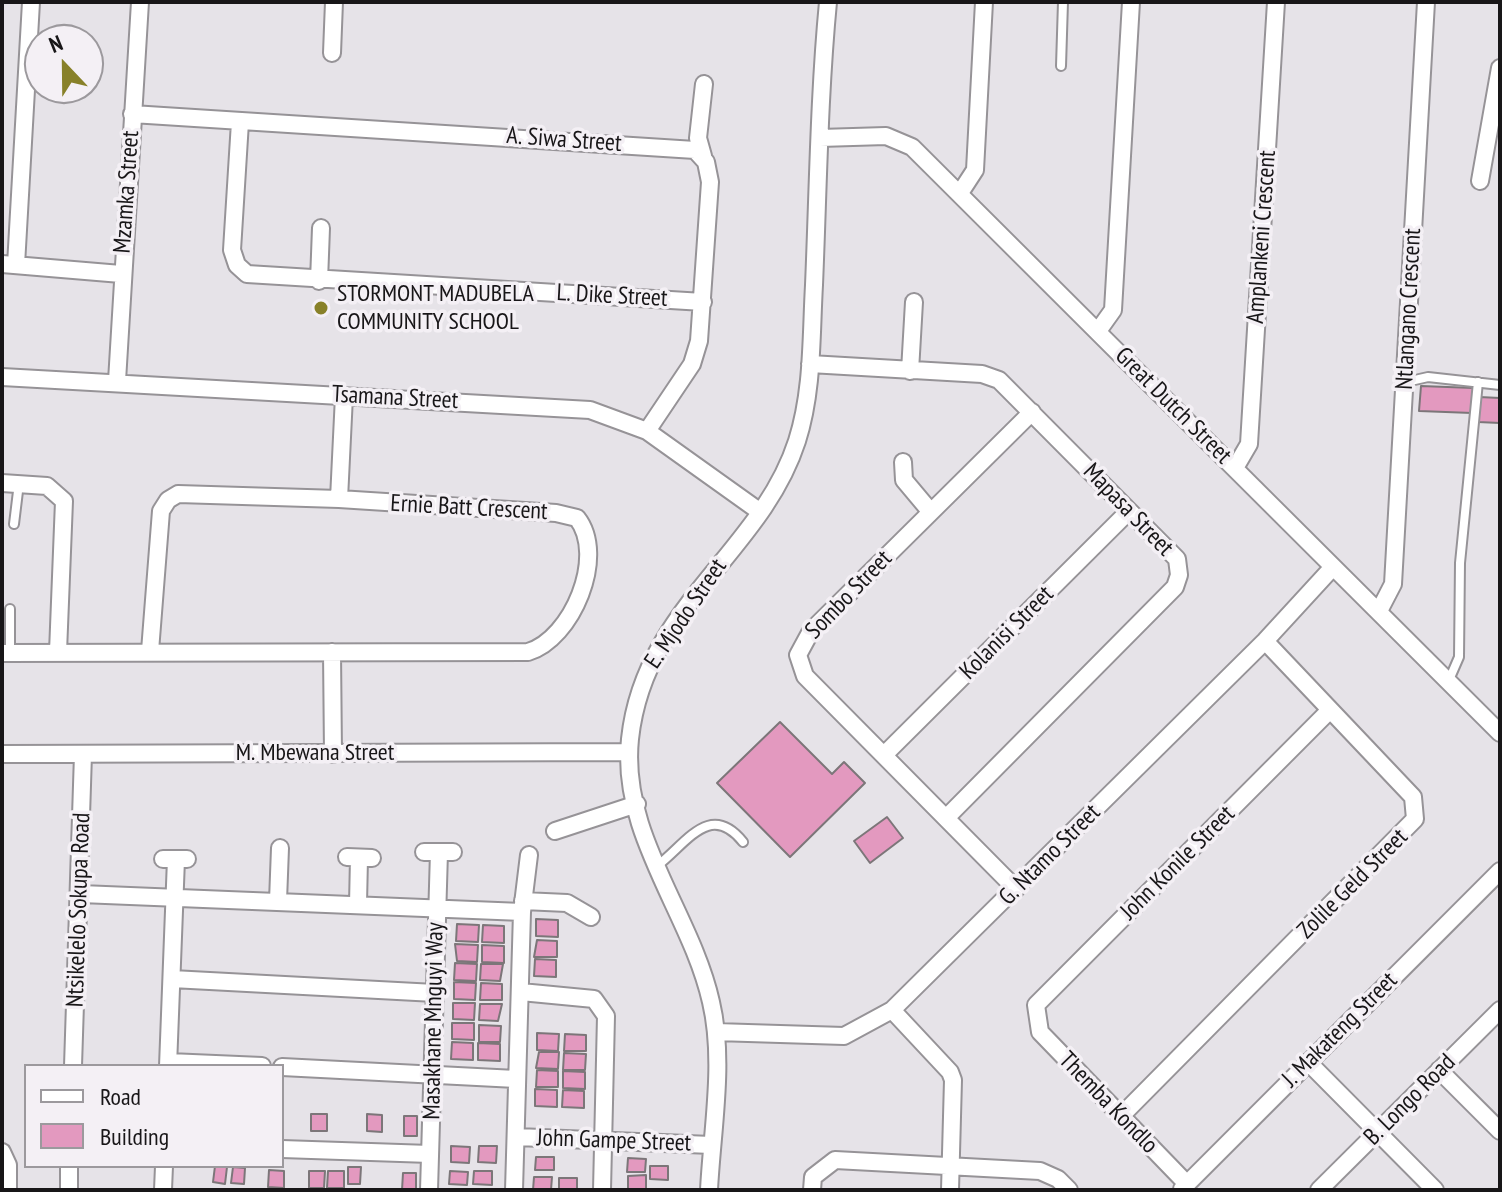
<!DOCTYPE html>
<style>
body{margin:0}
#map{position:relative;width:1502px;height:1192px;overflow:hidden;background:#e6e3e8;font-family:"PT Sans Narrow",sans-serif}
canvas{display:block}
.frame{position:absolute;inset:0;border:4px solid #181618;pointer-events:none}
.legend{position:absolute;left:24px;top:1064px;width:260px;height:104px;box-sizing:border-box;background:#f4f0f5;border:2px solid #9c999d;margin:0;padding:10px 14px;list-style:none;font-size:24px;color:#181618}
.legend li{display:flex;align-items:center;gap:16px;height:40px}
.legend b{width:40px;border:2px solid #9c999d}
.north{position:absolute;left:24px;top:24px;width:80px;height:80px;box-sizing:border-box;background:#f4f0f5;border:2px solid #9c999d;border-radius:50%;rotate:338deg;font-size:22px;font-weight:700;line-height:32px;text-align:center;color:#181618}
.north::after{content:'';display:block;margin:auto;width:28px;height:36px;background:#888129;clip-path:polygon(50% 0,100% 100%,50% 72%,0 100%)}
</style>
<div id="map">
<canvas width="1502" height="1192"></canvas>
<div class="frame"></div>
<ul class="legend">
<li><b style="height:10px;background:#fff"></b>Road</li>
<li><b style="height:22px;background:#e399bf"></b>Building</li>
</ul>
<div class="north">N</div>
</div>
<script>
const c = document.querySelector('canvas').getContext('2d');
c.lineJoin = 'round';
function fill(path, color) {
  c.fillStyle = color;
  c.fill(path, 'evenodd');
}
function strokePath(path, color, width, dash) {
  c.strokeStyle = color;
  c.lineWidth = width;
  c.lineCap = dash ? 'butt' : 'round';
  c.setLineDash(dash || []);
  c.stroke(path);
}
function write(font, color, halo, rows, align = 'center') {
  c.font = font + ' "PT Sans Narrow",sans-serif';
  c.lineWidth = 7;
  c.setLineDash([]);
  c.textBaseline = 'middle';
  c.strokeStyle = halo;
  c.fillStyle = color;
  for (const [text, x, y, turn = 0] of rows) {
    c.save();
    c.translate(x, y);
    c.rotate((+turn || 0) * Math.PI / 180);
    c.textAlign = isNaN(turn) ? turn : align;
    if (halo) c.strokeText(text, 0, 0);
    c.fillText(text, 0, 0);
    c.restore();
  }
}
const building = new Path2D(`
 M1421 386 1474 388 1472 413 1419 411Z
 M1479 397 1500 398V423L1478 422Z
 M780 722 832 774 844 762 865 783 790 857 717 783Z
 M887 817 903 838 870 863 854 841Z
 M536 919 558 920V937L536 936Z
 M457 924 479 925 478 942 456 941Z
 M483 925 504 926V943L482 942Z
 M537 940 557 941V957H534Z
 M455 944 478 945 477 962 457 961Z
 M482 945 504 946V963L482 962Z
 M535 959 556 960V977L534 976Z
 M455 963 477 964 476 981 454 980Z
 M481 964H503L500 981 480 980Z
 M454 982 476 983 475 1000 454 999Z
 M481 983 502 984V1000H480Z
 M453 1003H475L474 1020 453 1019Z
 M480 1004H502L498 1021 479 1020Z
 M452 1023H474V1040L452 1039Z
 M479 1025 501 1026 500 1042H479Z
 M537 1033 559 1034 558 1051 537 1050Z
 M565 1034 586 1035V1051H564Z
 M452 1042 473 1043V1060L451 1059Z
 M478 1043 500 1044V1061L478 1060Z
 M539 1052H559L558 1069 536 1068Z
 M564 1053 586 1054 585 1070H563Z
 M537 1070 558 1071V1087H536Z
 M563 1071 585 1072V1089L563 1088Z
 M535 1089 557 1090V1107L535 1106Z
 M563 1090 584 1091V1108L562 1107Z
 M311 1114H327V1131H311Z
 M367 1114 382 1115V1132L367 1131Z
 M404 1116H417V1136H404Z
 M451 1146 470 1147 469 1163 451 1162Z
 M479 1146H497L496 1163 478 1162Z
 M536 1157H554V1170H535Z
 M628 1158 646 1159 645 1172H627Z
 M215 1166 227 1167 225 1184 213 1182Z
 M650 1166H668V1180L650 1179Z
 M233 1167 245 1168 244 1184 231 1183Z
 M348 1167H361L360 1184H348Z
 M269 1170 284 1171V1188L268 1187Z
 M309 1171H325L324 1188H309Z
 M328 1171H344V1188H327Z
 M450 1171 468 1172 467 1185 449 1184Z
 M474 1171H492V1185L473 1184Z
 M403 1173H416V1190H402Z
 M646 1175V1190H628V1176Z
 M534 1177H552L551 1190H533Z
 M559 1178H577V1190H559Z`);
fill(building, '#e399bf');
strokePath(building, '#7c7679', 2);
const lane = new Path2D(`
 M1061 66 1063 2
 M1406 382 1428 377 1500 385
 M14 524 19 483
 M10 652V609
 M1449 680 1459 657 1460 563 1478 382
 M657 866C687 843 710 801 743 842`);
const street = new Path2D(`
 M332 53 334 2
 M132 114 695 150 706 162 710 182 699 341 692 364 647 431
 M240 122 232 250 237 265 247 274 703 302
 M820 138 886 136 912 147 1500 733
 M703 156 698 138 704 84
 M1480 181 1500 68
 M960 193 975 170 984 2
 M2 264 121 274
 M16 265 31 2
 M319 281 321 228
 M1098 331 1113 310 1131 2
 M810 364 982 374 999 380 1177 559 1179 575 1175 587 947 817
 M910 371 914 302
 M2 377 590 410 647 431 759 511
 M117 381 140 2
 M903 462 904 480 930 511
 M1235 468 1249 444 1276 2
 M2 483 47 486 64 501 58 652
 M339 499 344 396
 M1379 611 1393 584 1426 2
 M332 652 333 754
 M2 653 528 652C572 639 607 556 577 518L556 513 339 499 178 494 168 500 161 511 150 651
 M2 754 629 752
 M885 754 1128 512
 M555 831 637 804
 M424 852H453
 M347 857 372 858
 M163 859H187
 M1016 889 805 676 798 655 811 631 1032 412
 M81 894 522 912
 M278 901 280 848
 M523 901 567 903 591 917
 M358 904 359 858
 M172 979 435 993
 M521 992 594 999 606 1016 602 1190
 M892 1010 950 1072 953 1080 950 1190
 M716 1032 844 1036 892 1010 1265 641 1333 567
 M169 1062 262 1066
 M1308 1062 1435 1190
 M73 1066 83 754
 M168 1066 176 859
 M282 1067 516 1079
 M1439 1070 1500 1131
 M1121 1116 1415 819 1413 797 1265 641
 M517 1137 711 1145
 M282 1149 430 1154
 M2 1152 8 1165V1190
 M1187 1184 1040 1032 1036 1005 1329 711
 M1182 1189 1500 871
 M69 1190V1166
 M163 1190 164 1166
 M429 1190 439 852
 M514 1190 522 912 529 855
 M709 1190C712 1130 725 1061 711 1002 691 913 620 835 630 739 644 607 761 553 797 441 813 391 811 337 814 285 818 191 819 96 828 2
 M812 1190 813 1177 835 1160 1040 1171 1058 1179 1069 1190
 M1319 1190 1500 1010`);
strokePath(lane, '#969397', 12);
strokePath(street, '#969397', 20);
strokePath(lane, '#fff', 8);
strokePath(street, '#fff', 16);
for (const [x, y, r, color] of [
 [321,308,8,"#888129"]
]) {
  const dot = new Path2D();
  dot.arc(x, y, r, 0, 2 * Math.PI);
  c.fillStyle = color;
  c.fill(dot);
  strokePath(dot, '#f4f0f5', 3);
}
write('24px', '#181618', '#f4f0f5', [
 ["A. Siwa Street",564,140,4],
 ["Mzamka Street",127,192,-86],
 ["Amplankeni Crescent",1262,237,-86],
 ["L. Dike Street",612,296,3],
 ["Ntlangano Crescent",1409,309,-87],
 ["Tsamana Street",395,398,3],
 ["Great Dutch Street",1173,406,45],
 ["Ernie Batt Crescent",469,508,3],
 ["Mapasa Street",1128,510,46],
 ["Sombo Street",849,595,-46],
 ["E. Mjodo Street",686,614,-56],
 ["Kolanisi Street",1007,633,-45],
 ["M. Mbewana Street",315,753],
 ["G. Ntamo Street",1050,855,-45],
 ["John Konile Street",1178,863,-45],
 ["Zolile Geld Street",1353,884,-45],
 ["Ntsikelelo Sokupa Road",79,910,-88],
 ["Masakhane Mnguyi Way",434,1021,-89],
 ["J. Makateng Street",1340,1030,-45],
 ["B. Longo Road",1410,1100,-45],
 ["Themba Kondlo",1108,1103,46],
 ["John Gampe Street",614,1141,2]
]);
write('24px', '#181618', '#f4f0f5', [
 ["STORMONT MADUBELA",337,294],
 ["COMMUNITY SCHOOL",337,322]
], 'left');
</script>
